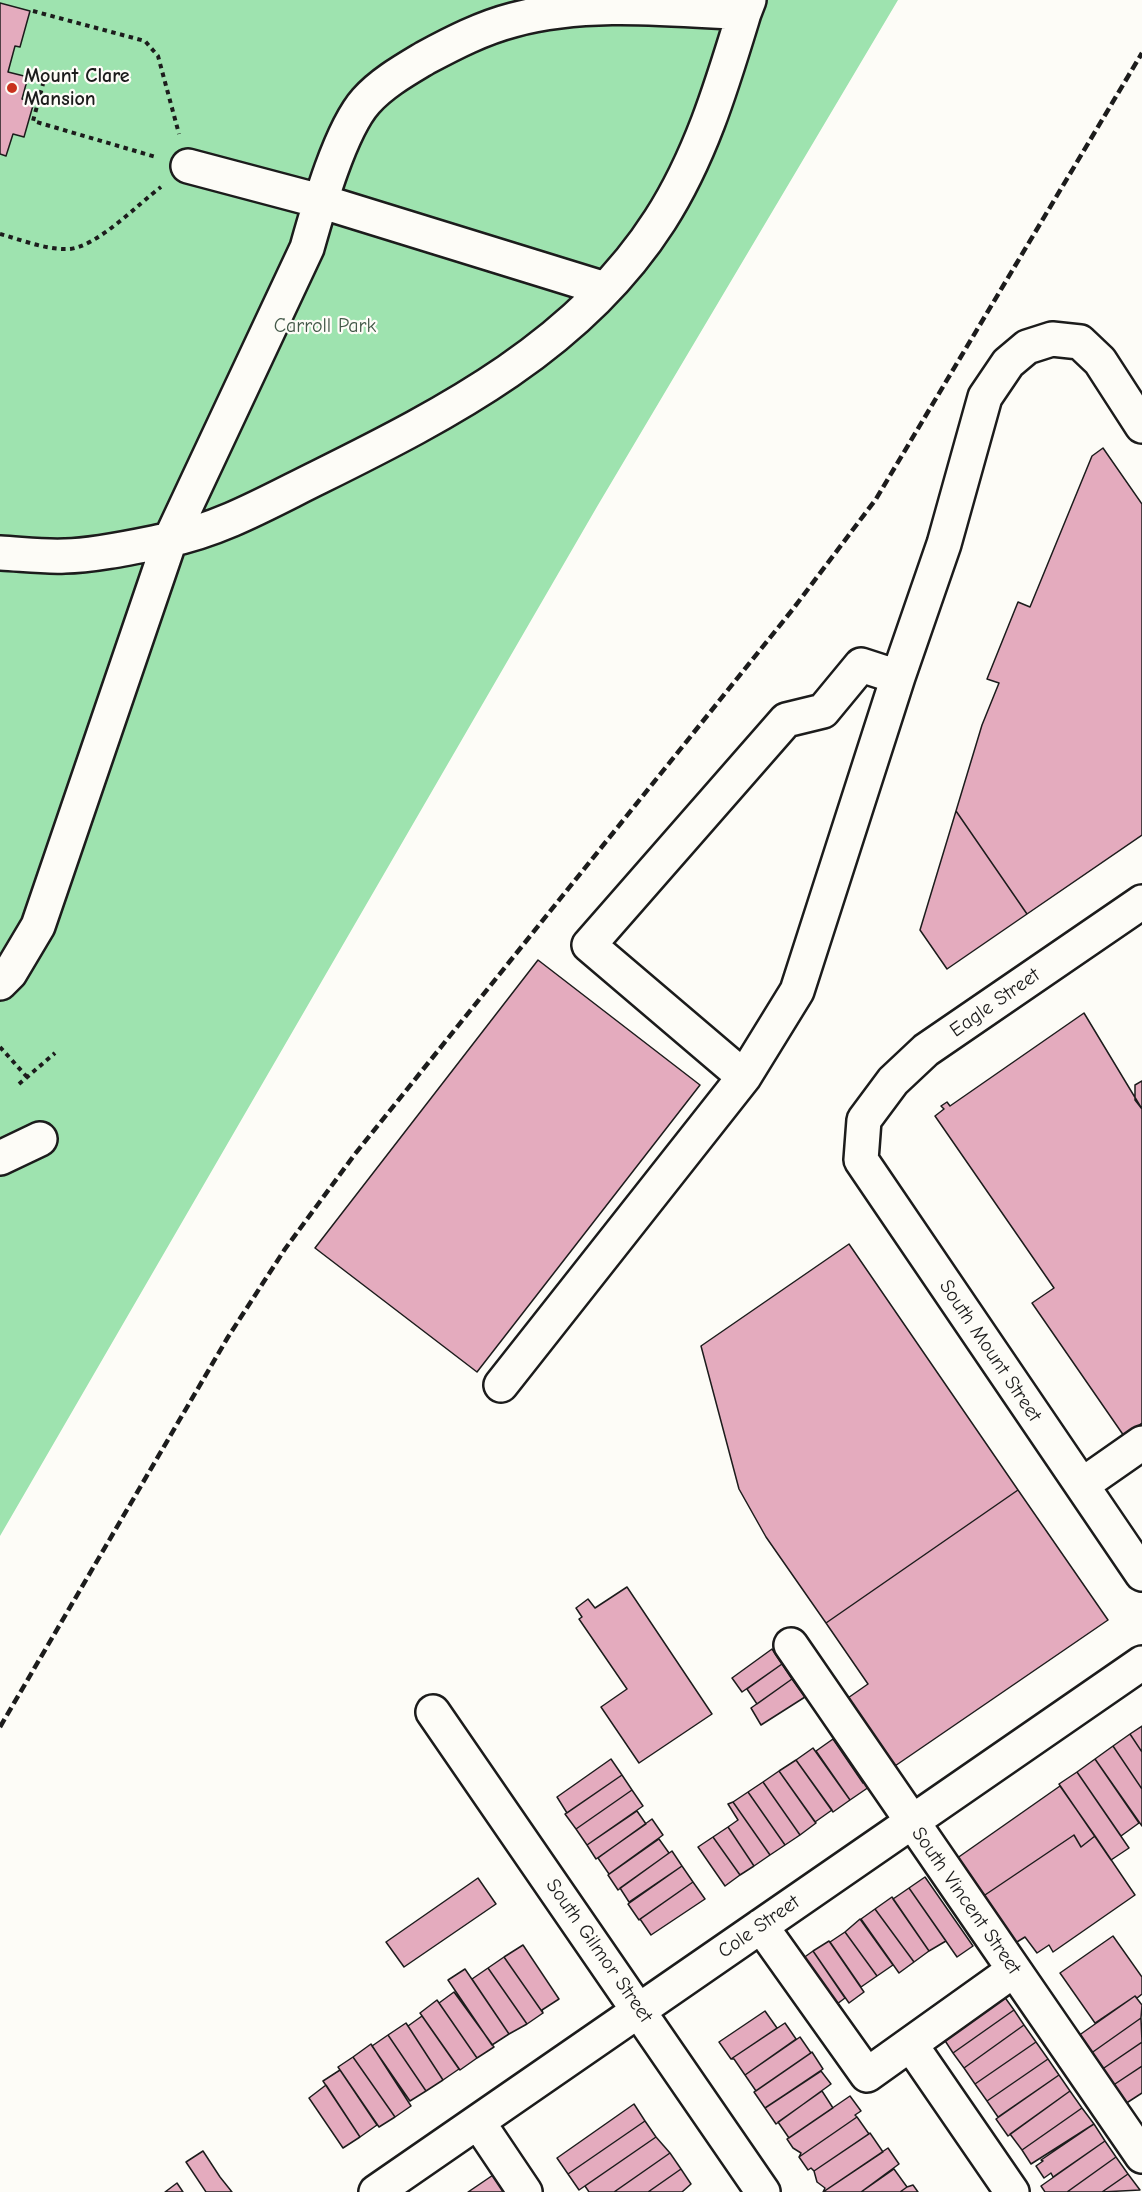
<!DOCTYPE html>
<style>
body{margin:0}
canvas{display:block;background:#fdfcf7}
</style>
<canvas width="1142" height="2192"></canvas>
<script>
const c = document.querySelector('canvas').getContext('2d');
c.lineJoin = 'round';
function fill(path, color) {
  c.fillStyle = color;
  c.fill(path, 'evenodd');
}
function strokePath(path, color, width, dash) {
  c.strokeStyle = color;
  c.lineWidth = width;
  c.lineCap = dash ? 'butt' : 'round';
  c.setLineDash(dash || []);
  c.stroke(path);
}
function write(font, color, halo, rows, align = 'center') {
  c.font = font + ' "Comic Neue",sans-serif';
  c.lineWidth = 4.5;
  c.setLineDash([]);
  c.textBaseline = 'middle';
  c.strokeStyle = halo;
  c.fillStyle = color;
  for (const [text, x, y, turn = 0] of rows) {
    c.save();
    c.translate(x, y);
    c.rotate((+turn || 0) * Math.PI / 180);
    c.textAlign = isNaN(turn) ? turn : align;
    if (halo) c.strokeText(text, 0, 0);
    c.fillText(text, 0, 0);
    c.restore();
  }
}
fill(new Path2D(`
 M0 0H898L598 505 0 1536Z`), '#9ee3af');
const building = new Path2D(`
 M0 3 30 11 20 47 15 46 8 72 28 77 22 99 34 102 24 137 13 134 6 156 0 154Z
 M1103 448 1142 504V835L1027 914 956 811 982 725 999 683 987 679 1018 602 1030 607 1092 456Z
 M956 811 1027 914 947 969 920 930Z
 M538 960 700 1085 477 1372 315 1248Z
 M1084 1013 1142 1109V1423L1124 1436 1032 1303 1054 1288 935 1116 944 1109 941 1106 947 1102 950 1106Z
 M1142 1081V1109L1135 1100V1085Z
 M849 1244 1018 1490 826 1623 766 1537 739 1489 701 1346Z
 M1018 1490 1108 1620 892 1768 845 1700 868 1684 826 1623Z
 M627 1587 712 1714 639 1763 601 1707 627 1689 579 1619 582 1617 576 1608 588 1599 595 1608Z
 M772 1649 782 1664 742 1692 732 1678Z
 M782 1664 792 1679 757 1704 747 1689Z
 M792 1679 805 1697 761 1725 751 1708Z
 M1142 1726V1752L1130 1734Z
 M1130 1734 1142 1752V1789L1113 1746Z
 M833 1739 863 1783 865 1781 869 1787 850 1800 816 1751Z
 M1113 1746 1142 1789V1826L1095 1759Z
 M813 1748 850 1800 833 1812 796 1760Z
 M611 1759 622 1775 567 1813 557 1797Z
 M1095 1759 1139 1823 1121 1836 1077 1772Z
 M796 1760 832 1810 815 1822 779 1771Z
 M779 1771 816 1823 800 1835 763 1782Z
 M1077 1772 1129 1848 1111 1860 1059 1784Z
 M622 1775 632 1790 576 1829 565 1814Z
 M763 1782 800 1835 785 1845 748 1792Z
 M1060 1786 1095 1836 1081 1847 1074 1835 979 1899 953 1861Z
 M632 1790 643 1806 587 1845 576 1829Z
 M748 1792 785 1845 770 1855 733 1802Z
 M733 1802 770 1855 754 1866 728 1827 738 1820 728 1804Z
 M637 1811 646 1824 596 1859 587 1845Z
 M652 1819 663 1835 609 1874 598 1858Z
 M728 1827 754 1866 740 1875 713 1837Z
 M1074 1835 1081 1847 1095 1836 1135 1895 1053 1952 1049 1945 1037 1953 1025 1937 1012 1945 979 1899Z
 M713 1837 740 1875 725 1886 698 1847Z
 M659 1839 669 1853 618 1890 608 1875Z
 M672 1851 682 1866 629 1902 620 1888Z
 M682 1866 693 1882 639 1920 628 1904Z
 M925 1877 973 1946 957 1957 909 1888Z
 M478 1878 496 1904 404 1967 386 1942Z
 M693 1882 705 1899 651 1935 640 1919Z
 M909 1888 946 1941 929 1951 893 1899Z
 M892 1897 929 1951 914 1962 875 1909Z
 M875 1909 914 1962 899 1973 861 1919Z
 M860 1919 893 1965 877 1976 845 1932Z
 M845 1932 877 1976 861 1987 830 1942Z
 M1113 1936 1142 1977V1994L1137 1998 1135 1996 1095 2023 1060 1973Z
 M829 1941 864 1992 849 2003 813 1951Z
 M523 1945 559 1999 542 2010 543 2013 504 1957Z
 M813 1951 845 1998 829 2010 795 1964Z
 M504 1957 543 2013 527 2024 488 1968Z
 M488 1968 527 2024 509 2034 472 1979Z
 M465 1969 509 2034 492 2045 448 1980Z
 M454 1992 494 2047 477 2058 439 2003Z
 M1001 1992 1014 2010 953 2053 942 2036Z
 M1135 1996 1142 2005 1141 2018 1090 2054 1078 2036Z
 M437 2000 477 2058 460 2070 420 2013Z
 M1014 2010 1024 2025 964 2068 953 2053Z
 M765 2011 777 2028 731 2059 719 2042Z
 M422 2016 459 2069 443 2080 408 2026Z
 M1141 2018 1142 2042 1101 2070 1090 2054Z
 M406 2023 443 2080 426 2091 388 2035Z
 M785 2023 796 2039 745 2075 734 2059H731Z
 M1024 2025 1036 2042 975 2084 964 2068Z
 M388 2035 426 2091 410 2101 372 2046Z
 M800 2037 811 2053 756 2091 745 2075Z
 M1036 2042 1048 2059 987 2101 975 2084Z
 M1142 2042V2066L1112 2086 1101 2070Z
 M371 2044 411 2106 395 2117 353 2057Z
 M812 2052 823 2069 765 2108 754 2092Z
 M353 2057 395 2117 379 2127 338 2067Z
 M1048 2059 1059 2075 998 2117 987 2101Z
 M1142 2066V2093L1125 2104 1112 2086Z
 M340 2070 377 2125 360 2137 323 2081Z
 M821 2071 831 2084 776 2124 765 2108Z
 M1059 2075 1070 2091 1008 2136 996 2119Z
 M326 2085 360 2137 343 2148 309 2098Z
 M822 2091 833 2108 789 2138 778 2122Z
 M1070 2091 1082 2108 1022 2150 1010 2134Z
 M850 2096 861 2111 855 2115 857 2117 799 2157 801 2153 793 2148 787 2139Z
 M634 2104 645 2121 568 2174 557 2158Z
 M1082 2108 1094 2124 1031 2164 1022 2150Z
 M857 2117 869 2134 814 2171 811 2168 808 2170 799 2157Z
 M645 2121 656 2137 579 2190 568 2174Z
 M1094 2124 1105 2141 1053 2177 1051 2173 1044 2178 1036 2166 1043 2161 1041 2160Z
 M870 2133 883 2152 823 2192 825 2188 817 2182 814 2171Z
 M656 2137 670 2153 614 2192H589L585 2186Z
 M1105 2141 1116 2157 1067 2192H1045L1041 2186Z
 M888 2148 899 2164 861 2192H823Z
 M203 2151 220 2177 232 2192H206L186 2162Z
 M670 2153 681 2169 648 2192H614Z
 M1116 2157 1128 2174 1102 2192H1067Z
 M681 2169 691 2184 682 2192H648Z
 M894 2169 907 2187 900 2192H861Z
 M499 2171 506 2192H468Z
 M1128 2174 1140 2190 1102 2192Z
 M177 2183 183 2192H165Z
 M913 2185 918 2192H900L907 2187Z`);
fill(building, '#e4abbe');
strokePath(building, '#1c1c1c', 1.5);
const minor = new Path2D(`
 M188 166 320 201 605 289
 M0 553C21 554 43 557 65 556 94 556 138 546 168 540 222 529 270 501 319 477 448 413 580 345 660 220 701 156 722 85 744 13
 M1142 902 926 1050 893 1081 864 1120 861 1160 1142 1574
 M0 983 10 973 38 926 170 540 307 248C318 209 340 130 366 101 382 83 405 70 425 58 453 43 482 28 513 20 587 0 669 9 744 13L749 0
 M744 1077 589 945 786 720 823 711 861 665 898 677
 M0 1158 40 1139
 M501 1385 744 1077 797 991 898 677 944 544 985 397 1008 363 1027 347 1052 339 1080 342 1100 361 1142 426
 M1082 1485 1142 1443
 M791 1645 1142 2156
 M433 1712 763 2192
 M761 1926 867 2075 1014 1970
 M911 2045 1012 2192
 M478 2122 525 2192
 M376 2192 1142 1663`);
strokePath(minor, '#1c1c1c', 38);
strokePath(new Path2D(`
 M33 11 145 41 158 56 179 134
 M46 73 33 121 156 157
 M0 234C22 240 46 250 69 249 97 247 138 204 161 187
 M0 1047 27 1077
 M19 1084 55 1053`), '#1c1c1c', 4, [4.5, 4.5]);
strokePath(minor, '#fdfcf7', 33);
strokePath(new Path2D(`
 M0 1727 228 1337 285 1249 355 1154 793 609 876 499 1142 53`), '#1c1c1c', 4.5, [9, 4.5]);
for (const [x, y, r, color] of [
 [12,88,6,"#c8321e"]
]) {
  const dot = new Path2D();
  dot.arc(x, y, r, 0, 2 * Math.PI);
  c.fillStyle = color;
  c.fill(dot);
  strokePath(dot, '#fdfcf7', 2);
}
write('bold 20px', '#1c1c1c', '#fdfcf7', [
 ["Mount Clare",24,76],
 ["Mansion",24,99]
], 'left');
write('20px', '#435848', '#fdfcf7', [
 ["Carroll Park",325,326]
]);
write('20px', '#1c1c1c', '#fdfcf7', [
 ["Eagle Street",995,1003,-35],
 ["South Mount Street",990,1351,56],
 ["South Vincent Street",966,1901,55],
 ["Cole Street",759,1927,-35],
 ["South Gilmor Street",599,1951,55]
]);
</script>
